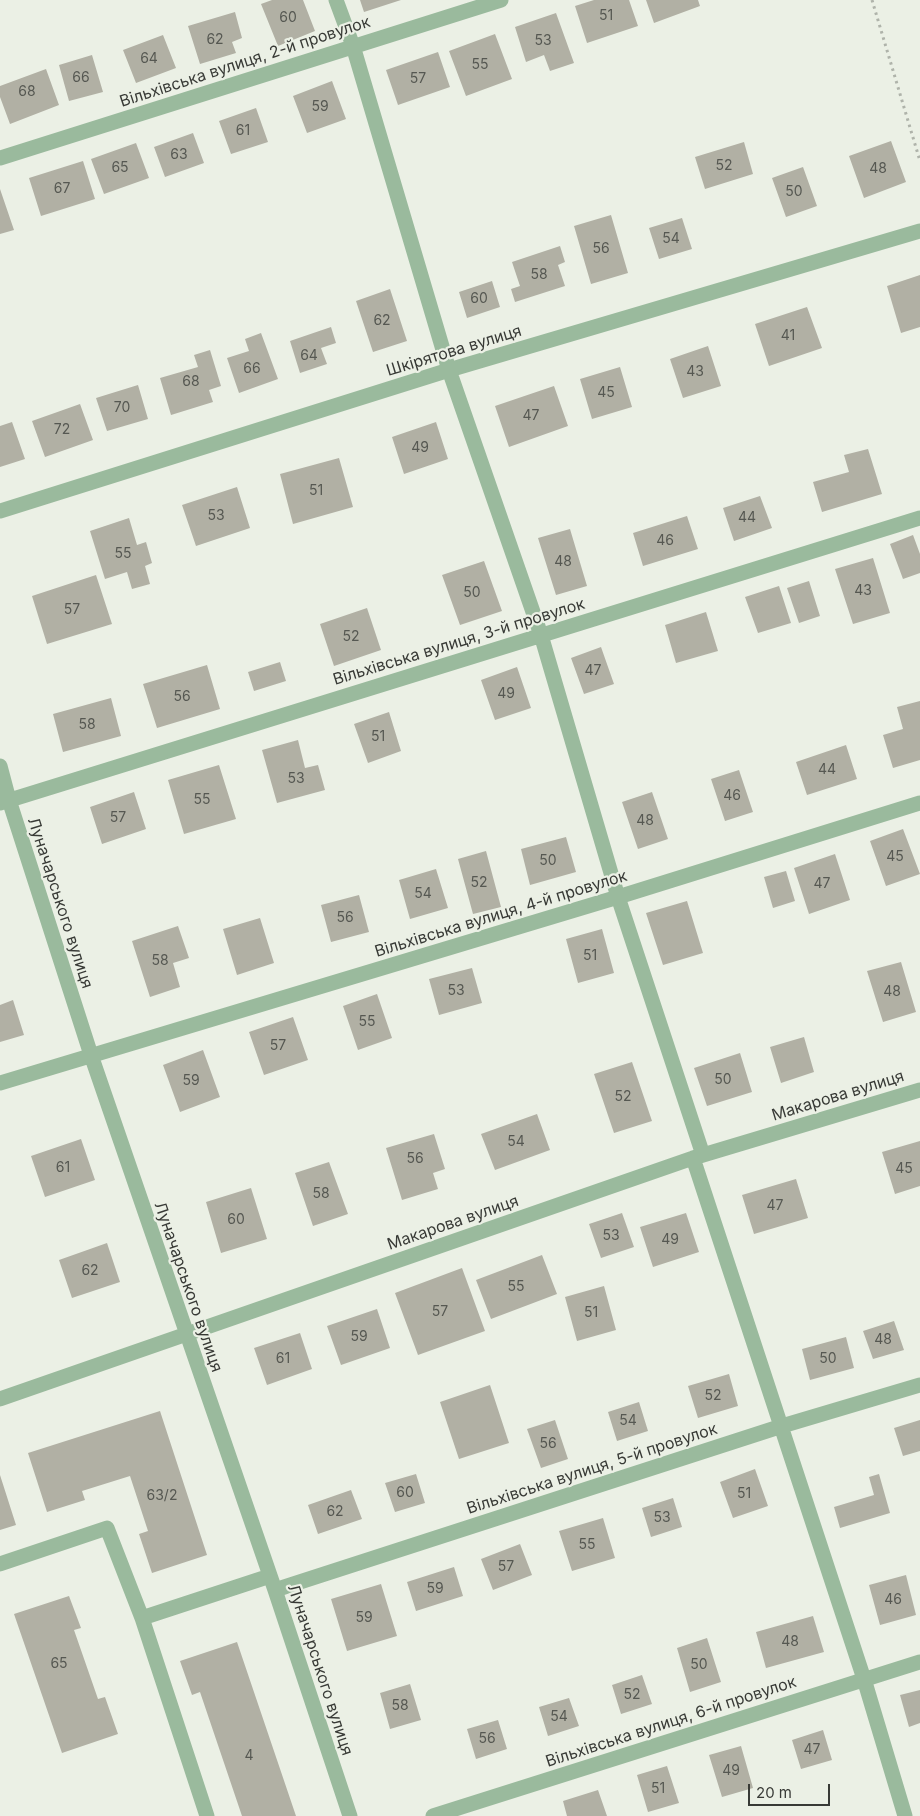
<!DOCTYPE html>
<meta charset="utf-8">
<style>
body{margin:0}
#map{position:relative;width:920px;height:1816px;overflow:hidden;background:#ebf0e5;font-family:Inter,sans-serif}
canvas{display:block}
.scale{position:absolute;left:748px;top:1784px;width:82px;height:22px;box-sizing:border-box;border:2px solid #383a36;border-top:0;padding-left:6px;font-size:15px;line-height:18px;white-space:nowrap;color:#383a36;-webkit-text-stroke:4px #ebf0e5;paint-order:stroke}
</style>
<div id="map">
<canvas width="920" height="1816"></canvas>
<div class="scale">20 m</div>
</div>
<script>
const c = document.querySelector('canvas').getContext('2d');
c.lineJoin = 'round';
function fill(path, color) {
  c.fillStyle = color;
  c.fill(path, 'evenodd');
}
function strokePath(path, color, width, dash) {
  c.strokeStyle = color;
  c.lineWidth = width;
  c.lineCap = dash ? 'butt' : 'round';
  c.setLineDash(dash || []);
  c.stroke(path);
}
function write(font, color, halo, rows, align = 'center') {
  c.font = font + ' Inter,sans-serif';
  c.lineWidth = 4.5;
  c.setLineDash([]);
  c.textBaseline = 'middle';
  c.strokeStyle = halo;
  c.fillStyle = color;
  for (const [text, x, y, turn = 0] of rows) {
    c.save();
    c.translate(x, y);
    c.rotate((+turn || 0) * Math.PI / 180);
    c.textAlign = isNaN(turn) ? turn : align;
    if (halo) c.strokeText(text, 0, 0);
    c.fillText(text, 0, 0);
    c.restore();
  }
}
fill(new Path2D(`
 M272 0H303L315 31 278 46 261 4Z
 M360 0H401L364 12Z
 M594 0H629L638 26 587 43 575 6Z
 M646 0H698L700 6 654 23Z
 M235 12 242 38 232 42 236 53 200 64 188 26Z
 M556 13 574 63 550 71 544 55 526 62 515 27Z
 M495 34 512 79 466 96 449 51Z
 M163 35 176 68 136 83 123 50Z
 M438 52 450 87 398 105 386 70Z
 M92 55 103 92 69 101 59 65Z
 M46 69 59 105 10 124 0 97V86Z
 M332 81 346 119 307 133 293 96Z
 M256 108 268 142 231 154 219 121Z
 M193 133 204 163 165 177 154 147Z
 M891 141 906 182 864 198 849 156Z
 M744 142 753 174 705 189 695 157Z
 M136 143 149 178 104 194 91 159Z
 M83 161 95 199 41 216 29 178Z
 M803 167 817 206 786 217 772 178Z
 M0 189 14 230 0 234Z
 M611 215 628 273 591 284 574 226Z
 M682 218 692 249 659 259 649 228Z
 M560 246 565 262 558 265 565 286 515 302 511 289 520 286 512 262Z
 M920 275V327L901 333 887 286Z
 M492 281 500 307 467 318 459 292Z
 M390 289 407 341 373 352 356 301Z
 M807 307 822 348 769 366 755 324Z
 M331 327 336 343 321 348 327 364 300 373 290 341Z
 M261 333 278 379 239 393 227 358 249 351 245 339Z
 M708 346 721 386 683 398 670 359Z
 M210 350 221 386 209 390 213 402 171 415 160 378 198 367 194 355Z
 M620 367 632 407 592 419 580 379Z
 M138 385 148 419 107 431 96 398Z
 M554 386 568 426 509 447 495 406Z
 M80 404 93 440 45 457 32 421Z
 M12 422 25 459 0 467V426Z
 M436 422 448 459 404 474 392 437Z
 M868 449 882 494 822 512 813 482 849 472 844 455Z
 M339 458 353 507 293 524 280 474Z
 M237 487 250 528 196 546 182 505Z
 M760 496 772 528 734 541 723 508Z
 M687 516 698 549 643 566 633 533Z
 M129 518 137 545 146 542 152 563 145 566 150 584 132 589 127 572 105 579 90 531Z
 M570 529 587 586 556 595 538 538Z
 M913 535 920 554V573L903 579 890 544Z
 M873 558 890 613 853 624 835 569Z
 M484 561 502 611 460 625 442 575Z
 M96 575 112 624 47 644 32 596Z
 M809 581 820 616 799 623 787 588Z
 M779 586 791 623 758 633 745 597Z
 M367 608 381 650 334 666 320 624Z
 M706 612 718 651 676 663 665 625Z
 M601 647 614 684 584 694 571 658Z
 M280 662 286 681 254 691 248 672Z
 M207 665 220 709 157 728 143 684Z
 M517 667 531 708 495 720 481 680Z
 M111 698 121 736 63 752 53 714Z
 M920 701V760L893 768 883 735 903 729 897 707Z
 M389 712 401 751 368 763 354 724Z
 M298 740 305 768 318 765 325 790 277 803 262 750Z
 M846 745 857 779 807 795 796 762Z
 M219 765 236 819 184 834 168 780Z
 M739 770 753 812 725 821 711 779Z
 M134 792 146 829 102 844 90 807Z
 M652 792 668 839 638 849 622 802Z
 M903 829 920 874 886 886 870 841Z
 M566 837 576 872 530 885 521 849Z
 M486 851 501 907 473 914 458 859Z
 M835 854 850 900 809 914 794 868Z
 M436 869 448 908 410 919 399 880Z
 M786 871 795 901 773 908 764 877Z
 M359 895 369 932 331 942 321 905Z
 M687 901 703 953 663 965 646 913Z
 M260 918 274 963 237 975 223 929Z
 M178 926 189 958 173 963 180 987 150 997 132 941Z
 M602 929 614 973 578 983 566 939Z
 M901 962 916 1012 883 1022 867 971Z
 M472 968 482 1003 439 1015 429 979Z
 M377 994 392 1038 358 1050 343 1006Z
 M13 1000 24 1035 0 1042V1005Z
 M293 1017 308 1060 264 1075 249 1032Z
 M804 1037 814 1072 781 1083 770 1047Z
 M203 1050 220 1097 180 1112 163 1065Z
 M740 1053 752 1092 707 1106 694 1068Z
 M632 1062 652 1121 614 1133 594 1074Z
 M537 1114 550 1150 495 1170 481 1134Z
 M434 1134 445 1169 433 1173 438 1189 402 1200 386 1148Z
 M81 1139 95 1180 45 1197 31 1156Z
 M920 1141V1186L895 1194 882 1152Z
 M329 1162 348 1214 313 1226 295 1173Z
 M796 1179 808 1218 754 1234 742 1195Z
 M251 1188 267 1239 221 1253 206 1202Z
 M622 1213 634 1247 601 1258 589 1224Z
 M686 1213 699 1252 653 1267 640 1227Z
 M107 1243 120 1282 72 1298 59 1260Z
 M542 1255 557 1294 491 1319 476 1280Z
 M462 1268 485 1331 418 1355 395 1293Z
 M604 1286 616 1330 577 1341 565 1297Z
 M377 1309 390 1348 341 1365 327 1326Z
 M894 1321 904 1350 873 1359 863 1331Z
 M300 1333 312 1369 267 1385 254 1348Z
 M846 1337 854 1368 810 1380 802 1349Z
 M729 1374 738 1406 698 1418 688 1386Z
 M490 1385 509 1443 459 1459 440 1402Z
 M639 1402 648 1431 617 1441 608 1412Z
 M160 1411 207 1555 152 1573 139 1534 148 1531 130 1476 82 1491 85 1500 47 1512 28 1453Z
 M555 1420 568 1459 541 1468 527 1429Z
 M920 1420V1451L903 1456 894 1428Z
 M755 1469 768 1506 733 1518 720 1482Z
 M416 1474 425 1503 395 1512 385 1483Z
 M879 1474 890 1513 840 1528 834 1507 874 1495 869 1477Z
 M0 1475 16 1525 0 1530Z
 M351 1490 362 1519 318 1534 308 1505Z
 M673 1498 682 1527 651 1537 642 1508Z
 M603 1518 615 1558 572 1571 559 1531Z
 M520 1544 532 1575 493 1590 481 1559Z
 M454 1567 463 1596 416 1611 407 1582Z
 M906 1575 916 1615 880 1625 869 1585Z
 M381 1584 397 1636 347 1651 331 1599Z
 M69 1596 81 1628 74 1630 98 1699 105 1697 118 1734 62 1753 14 1614Z
 M813 1616 824 1652 766 1668 756 1632Z
 M707 1638 721 1682 690 1692 677 1648Z
 M237 1642 296 1816H242L200 1692 192 1695 180 1661Z
 M642 1675 652 1704 621 1714 612 1685Z
 M410 1684 421 1720 390 1729 380 1693Z
 M920 1690V1723L909 1727 900 1695Z
 M569 1698 579 1726 548 1736 539 1707Z
 M498 1720 507 1749 476 1759 467 1729Z
 M823 1730 832 1760 801 1769 792 1740Z
 M741 1746 753 1788 722 1797 709 1755Z
 M667 1766 679 1803 648 1812 637 1775Z
 M598 1790 607 1816H567L563 1801Z`), '#b1b0a4');
strokePath(new Path2D(`
 M872 0 920 161`), '#afb3aa', 3, [2.5, 4]);
strokePath(new Path2D(`
 M336 0 353 46 449 370 541 635 618 897 703 1155
 M0 158 501 0
 M0 511 449 370 920 231
 M0 766 9 800 91 1055 275 1590 350 1816
 M0 803 920 518
 M0 1083 618 897 920 803
 M693 1158 864 1679 905 1816
 M0 1399 693 1158 920 1090
 M0 1564 107 1528 142 1618 207 1816
 M275 1590 782 1426 920 1385
 M142 1618 270 1576
 M433 1816 920 1662`), '#9aba9d', 15);
write('14px', '#565852', null, [
 ["51",606,16],
 ["60",288,18],
 ["62",215,40],
 ["53",543,41],
 ["64",149,59],
 ["55",480,65],
 ["66",81,78],
 ["57",418,79],
 ["68",27,92],
 ["59",320,107],
 ["61",243,131],
 ["63",179,155],
 ["52",724,166],
 ["65",120,168],
 ["48",878,169],
 ["67",62,189],
 ["50",794,192],
 ["54",671,239],
 ["56",601,249],
 ["58",539,275],
 ["60",479,299],
 ["62",382,321],
 ["41",788,336],
 ["64",309,356],
 ["66",252,369],
 ["43",695,372],
 ["68",191,382],
 ["45",606,393],
 ["70",122,408],
 ["47",531,416],
 ["72",62,430],
 ["49",420,448],
 ["51",316,491],
 ["53",216,516],
 ["44",747,518],
 ["46",665,541],
 ["55",123,554],
 ["48",563,562],
 ["43",863,591],
 ["50",472,593],
 ["57",72,610],
 ["52",351,637],
 ["47",593,671],
 ["49",506,694],
 ["56",182,697],
 ["58",87,725],
 ["51",378,737],
 ["44",827,770],
 ["53",296,779],
 ["46",732,796],
 ["55",202,800],
 ["57",118,818],
 ["48",645,821],
 ["45",895,857],
 ["50",548,861],
 ["52",479,883],
 ["47",822,884],
 ["54",423,894],
 ["56",345,918],
 ["51",590,956],
 ["58",160,961],
 ["53",456,991],
 ["48",892,992],
 ["55",367,1022],
 ["57",278,1046],
 ["50",723,1080],
 ["59",191,1081],
 ["52",623,1097],
 ["54",516,1142],
 ["56",415,1159],
 ["61",63,1168],
 ["45",904,1169],
 ["58",321,1194],
 ["47",775,1206],
 ["60",236,1220],
 ["53",611,1236],
 ["49",670,1240],
 ["62",90,1271],
 ["55",516,1287],
 ["57",440,1312],
 ["51",591,1313],
 ["59",359,1337],
 ["48",883,1340],
 ["61",283,1359],
 ["50",828,1359],
 ["52",713,1396],
 ["54",628,1421],
 ["56",548,1444],
 ["60",405,1493],
 ["51",744,1494],
 ["63/2",162,1496],
 ["62",335,1512],
 ["53",662,1518],
 ["55",587,1545],
 ["57",506,1567],
 ["59",435,1589],
 ["46",893,1600],
 ["59",364,1618],
 ["48",790,1642],
 ["65",59,1664],
 ["50",699,1665],
 ["52",632,1695],
 ["58",400,1706],
 ["54",559,1717],
 ["56",487,1739],
 ["47",812,1750],
 ["4",249,1756],
 ["49",731,1771],
 ["51",658,1789]
]);
write('16px', '#383a36', '#ebf0e5', [
 ["Вільхівська вулиця, 2-й провулок",245,62,-18],
 ["Шкірятова вулиця",454,351,-17],
 ["Вільхівська вулиця, 3-й провулок",459,642,-17],
 ["Луначарського вулиця",60,903,72],
 ["Вільхівська вулиця, 4-й провулок",501,914,-17],
 ["Макарова вулиця",838,1096,-17],
 ["Макарова вулиця",453,1223,-19],
 ["Луначарського вулиця",188,1287,71],
 ["Вільхівська вулиця, 5-й провулок",592,1469,-18],
 ["Луначарського вулиця",320,1670,72],
 ["Вільхівська вулиця, 6-й провулок",671,1722,-18]
]);
</script>
